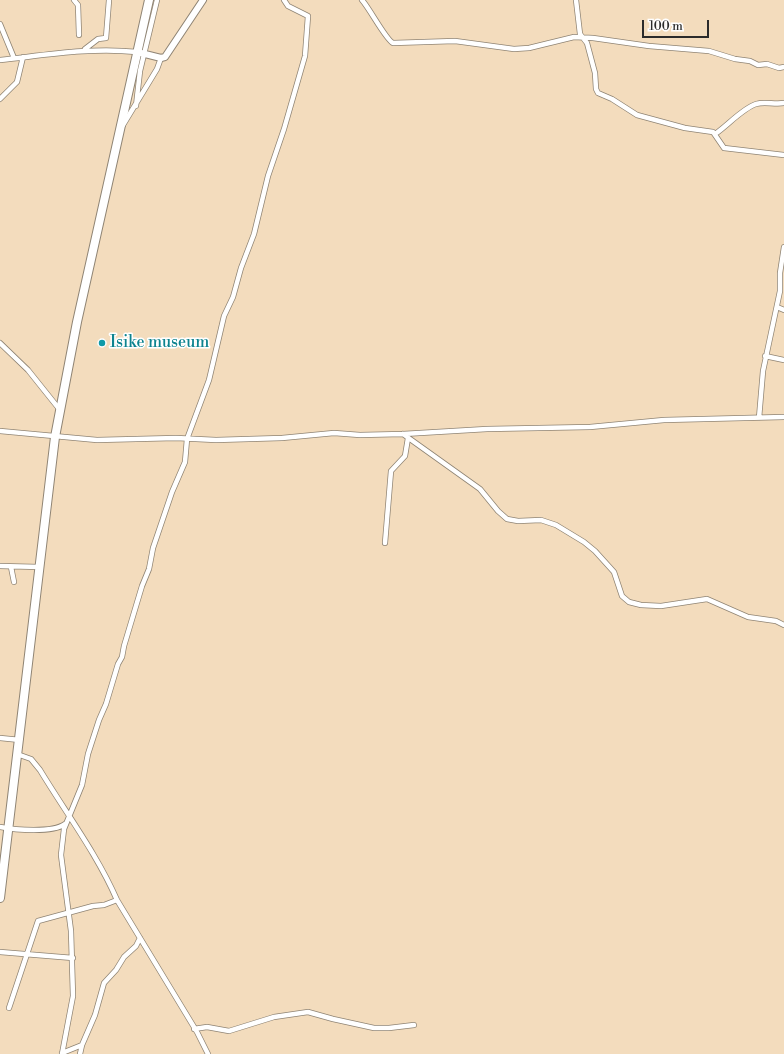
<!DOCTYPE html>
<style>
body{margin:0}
#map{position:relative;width:784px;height:1054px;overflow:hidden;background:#f3dcbd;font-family:"Libre Bodoni",serif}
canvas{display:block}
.scale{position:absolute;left:642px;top:20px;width:67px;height:18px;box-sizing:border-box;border:2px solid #2b2b2b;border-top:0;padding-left:5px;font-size:12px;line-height:14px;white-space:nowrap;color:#2b2b2b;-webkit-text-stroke:3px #fff;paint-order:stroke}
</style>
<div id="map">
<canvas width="784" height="1054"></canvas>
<div class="scale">100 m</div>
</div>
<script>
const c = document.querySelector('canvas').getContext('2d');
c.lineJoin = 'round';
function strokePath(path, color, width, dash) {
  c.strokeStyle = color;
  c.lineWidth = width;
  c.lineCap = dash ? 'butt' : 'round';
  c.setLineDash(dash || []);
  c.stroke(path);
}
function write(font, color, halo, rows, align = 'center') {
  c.font = font + ' "Libre Bodoni",serif';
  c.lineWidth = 3;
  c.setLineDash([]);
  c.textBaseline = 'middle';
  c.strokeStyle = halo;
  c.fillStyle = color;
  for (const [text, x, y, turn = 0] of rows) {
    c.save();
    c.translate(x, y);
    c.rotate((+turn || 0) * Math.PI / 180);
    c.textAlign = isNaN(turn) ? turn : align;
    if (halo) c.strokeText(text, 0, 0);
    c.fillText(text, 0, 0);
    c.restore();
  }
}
const street = new Path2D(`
 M74 0 78 5 79 35
 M362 0C370 9 386 40 393 43L455 41 514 49 529 48 574 37 593 38 649 46 709 51 735 59 750 61 758 65 767 64 779 68 784 67
 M576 0 580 34 587 43 595 73 596 89 598 93 612 99 637 115 685 128 713 132 724 148 784 155
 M0 24 14 58
 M85 49 98 39 106 38 109 0
 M0 60C46 55 91 47 137 52
 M0 99 17 82 23 57
 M136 106 140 71 157 0
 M123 125 157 69 161 58
 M715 134C727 126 743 108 756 104 765 101 775 105 784 103
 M777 307 784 310
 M0 343 28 370 60 410
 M765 356 784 360
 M759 418 763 371 780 291V273L784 247
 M0 431 97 440 176 438 216 440 282 438 334 433 360 435 403 434 487 429 590 427 664 420 784 417
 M403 434 480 489 498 511 507 519 518 521 541 520 556 525 584 542 595 551 614 572 622 596 629 602 641 605 661 606 707 599 748 617 776 621 784 625
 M385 543 391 471 405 456 408 438
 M0 566 40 567
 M11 567 14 582
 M0 738 20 740
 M17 754 31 759 40 770C66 813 97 854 117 900L197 1032 208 1054
 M0 827C15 830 53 833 65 824
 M0 952 73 958
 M9 1008 38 921 93 906 104 905 117 900
 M194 1029 207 1027 229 1031 274 1017 308 1012 333 1019 374 1028H389L414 1025
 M62 1053 82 1045 95 1015 104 983 116 970 124 957 136 946 140 938
 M62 1054 73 996 71 931 61 855 64 829 82 785 88 754 99 720 106 704 118 664 122 657 124 646 142 586 149 569 153 548 172 492 185 462 187 439 209 380 224 316 233 297 241 268 254 234 268 176 284 129 305 56 308 16 288 6 284 0
 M80 1054 82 1045`);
const secondary = new Path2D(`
 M137 52 161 58 165 57 203 0`);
const highway = new Path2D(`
 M0 898 55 437 77 322 149 0`);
strokePath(street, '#8f8474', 6);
strokePath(secondary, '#8f8474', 8);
strokePath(highway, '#8f8474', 10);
strokePath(street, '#fff', 4.5);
strokePath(secondary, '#fff', 6);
strokePath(highway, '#fff', 8);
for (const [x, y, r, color] of [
 [102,343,4,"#0f9aa8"]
]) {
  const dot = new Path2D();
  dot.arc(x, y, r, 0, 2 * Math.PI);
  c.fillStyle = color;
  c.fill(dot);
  strokePath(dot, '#fff', 1.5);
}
write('16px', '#0d838f', '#fff', [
 ["Isike museum",110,343]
], 'left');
</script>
